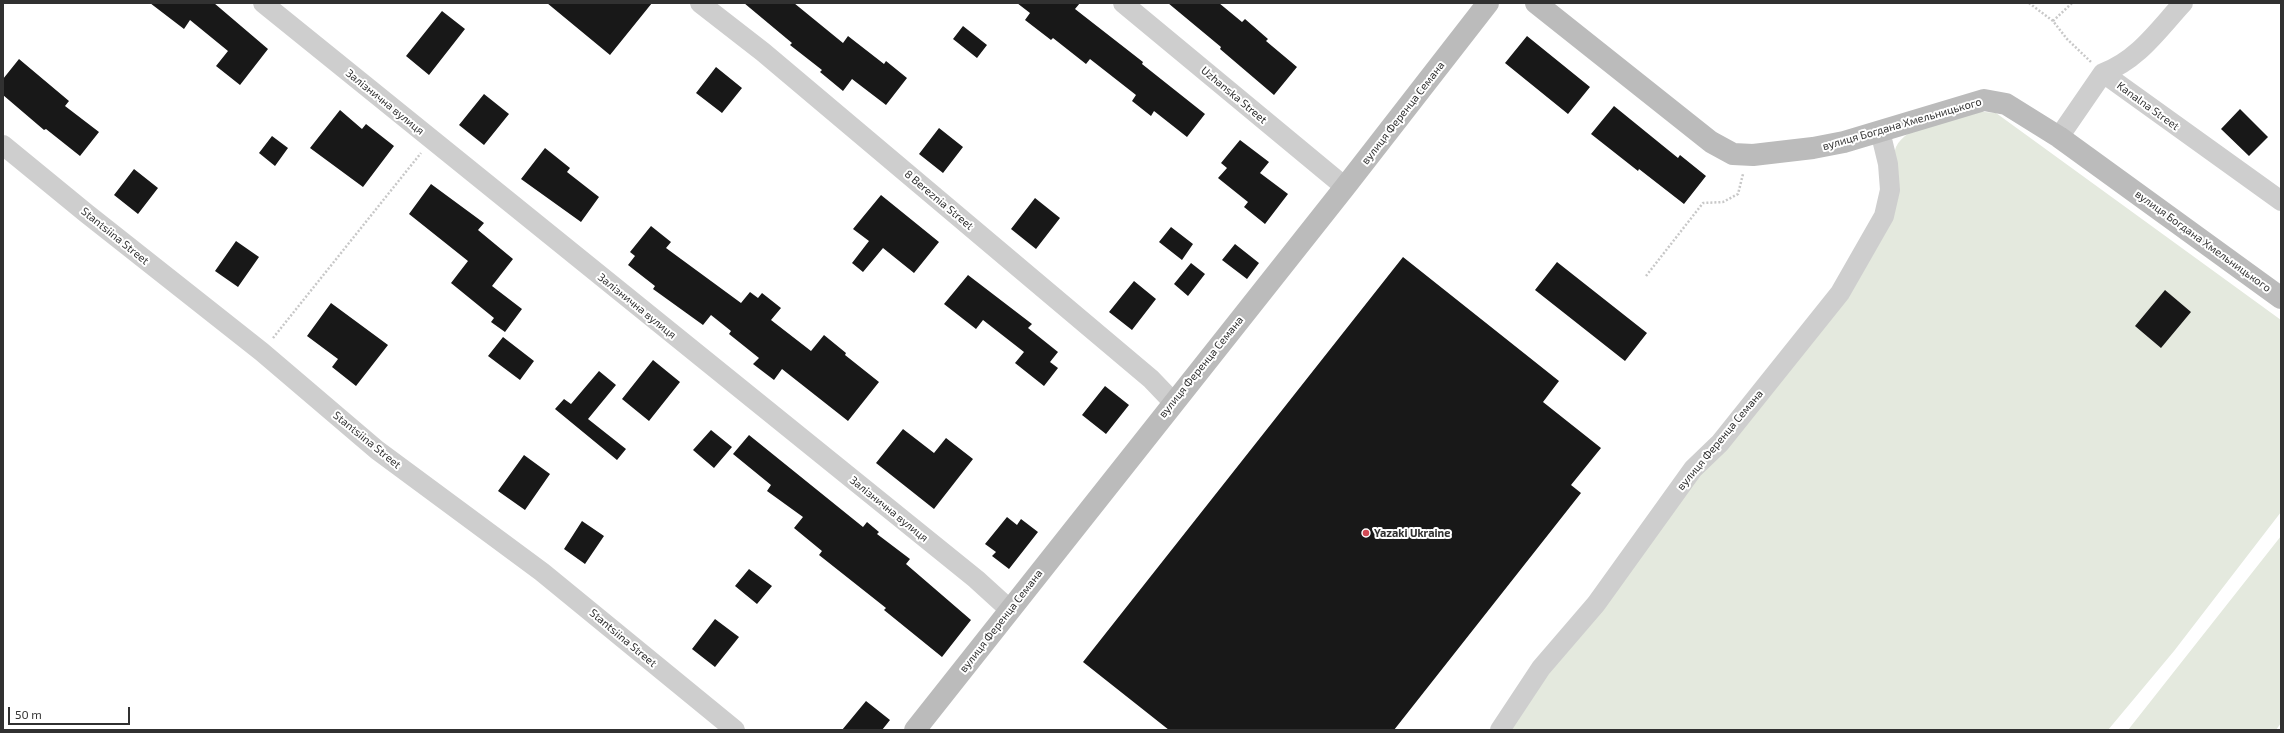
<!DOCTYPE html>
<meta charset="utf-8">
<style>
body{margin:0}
#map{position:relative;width:2284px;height:733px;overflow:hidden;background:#fff;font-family:"Exo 2",sans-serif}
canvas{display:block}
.frame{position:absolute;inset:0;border:4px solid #313131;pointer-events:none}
.scale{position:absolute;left:8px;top:707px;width:122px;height:18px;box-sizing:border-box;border:2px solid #313131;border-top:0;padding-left:5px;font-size:12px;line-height:14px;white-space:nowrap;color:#313131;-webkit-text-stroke:3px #fff;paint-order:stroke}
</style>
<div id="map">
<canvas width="2284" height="733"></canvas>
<div class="frame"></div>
<div class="scale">50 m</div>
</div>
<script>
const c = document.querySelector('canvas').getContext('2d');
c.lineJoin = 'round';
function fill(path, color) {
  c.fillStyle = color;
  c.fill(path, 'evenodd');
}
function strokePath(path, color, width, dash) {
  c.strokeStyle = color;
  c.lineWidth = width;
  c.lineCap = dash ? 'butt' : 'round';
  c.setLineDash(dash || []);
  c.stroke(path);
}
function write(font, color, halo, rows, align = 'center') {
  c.font = font + ' "Exo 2",sans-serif';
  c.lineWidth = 4;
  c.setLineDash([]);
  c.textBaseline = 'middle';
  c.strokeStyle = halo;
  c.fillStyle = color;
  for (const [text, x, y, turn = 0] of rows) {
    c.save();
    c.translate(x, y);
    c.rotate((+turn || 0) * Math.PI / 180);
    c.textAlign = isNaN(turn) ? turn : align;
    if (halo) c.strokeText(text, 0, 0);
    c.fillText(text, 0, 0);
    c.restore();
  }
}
fill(new Path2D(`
 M1973 111 1996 113 2281 320V512L2174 651 2108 730H1507L1547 671 1699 473 1845 296 1893 166C1894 160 1894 152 1896 147 1906 125 1952 117 1973 111Z
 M2281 536V723L2276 730H2128Z`), '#e4e9de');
fill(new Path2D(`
 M150 3H214L268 49 240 85 216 66 228 51 190 20 184 29Z
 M547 3H652L610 55Z
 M744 3H794L843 43 848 36 884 64 886 61 907 78 886 105 852 79 843 91 820 72 822 70 790 45 792 43Z
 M1017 3H1080L1075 9 1143 62 1142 64 1205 114 1187 137 1154 111 1151 116 1132 101 1136 95 1090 59 1086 64 1053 38 1051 40 1025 20 1030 13Z
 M1168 3H1219L1242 22 1245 19 1268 39 1266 41 1297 67 1274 95 1220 49 1221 47Z
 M442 11 465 29 429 75 406 56Z
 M963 26 987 45 977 58 953 39Z
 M1527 36 1590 87 1568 114 1505 63Z
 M19 59 69 101 65 106 99 132 80 156 46 129 44 130 3 95V79Z
 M716 67 742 88 722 113 696 93Z
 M484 94 509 114 484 145 459 125Z
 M1614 106 1678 158 1680 155 1706 176 1684 204 1639 169 1638 171 1591 134Z
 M2240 109 2268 137 2249 156 2221 129Z
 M340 110 362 129 366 124 394 146 363 187 310 148Z
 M939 128 963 147 943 173 919 154Z
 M272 136 288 148 275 166 259 153Z
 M1240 140 1269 162 1260 173 1288 194 1265 224 1244 207 1248 202 1218 178 1227 168 1221 163Z
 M545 148 570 168 567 172 599 197 581 222 521 179Z
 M134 169 158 188 138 214 114 195Z
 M431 184 484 223 478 230 513 259 492 286 522 309 505 332 491 322 494 318 451 283 468 261 409 214Z
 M881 195 939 242 914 273 883 248 863 272 852 263 869 241 853 229Z
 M1035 198 1060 218 1036 249 1011 229Z
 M651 226 671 242 666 248 741 303 750 292 758 298 762 293 781 308 771 320 811 351 824 335 846 353 845 355 879 382 848 421 782 369 774 380 753 364 759 358 729 334 731 331 711 315 703 325 653 289 655 286 628 265 635 256 630 252Z
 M1171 227 1193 244 1182 260 1159 242Z
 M236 241 259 257 238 287 215 271Z
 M1235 244 1259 263 1247 279 1222 260Z
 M1403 257 1559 381 1543 402 1601 448 1571 485 1581 493 1394 730H1169L1083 662Z
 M1557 262 1647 333 1625 361 1535 290Z
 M1191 263 1205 274 1188 296 1174 284Z
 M968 275 1032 324 1028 328 1058 352 1050 362 1058 368 1044 386 1015 363 1024 352 983 320 976 329 944 304Z
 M1134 281 1156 299 1132 330 1109 312Z
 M2165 290 2191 312 2161 348 2135 326Z
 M331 303 388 345 356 386 332 367 338 359 307 336Z
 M503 337 534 361 520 380 488 356Z
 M653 360 680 382 649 421 622 399Z
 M599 371 616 385 588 419 626 449 617 460 555 409 564 399 571 404Z
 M1105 386 1129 405 1106 434 1082 415Z
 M903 429 934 453 946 438 973 459 934 509 876 463Z
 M711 430 732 447 714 468 693 450Z
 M749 435 863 527 867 522 879 532 877 534 910 559 906 564 971 620 942 657 884 610 886 608 819 555 822 551 794 528 803 517 767 491 771 485 733 454Z
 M524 455 550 474 525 510 498 491Z
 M1007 517 1017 525 1021 519 1038 532 1009 569 992 556 996 552 985 544Z
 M582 521 604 536 585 564 564 549Z
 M749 569 772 586 757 604 735 586Z
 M715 619 739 637 715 667 692 649Z
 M866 701 890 720 882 730H842Z`), '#181818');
strokePath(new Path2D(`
 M2029 3 2053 21 2067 39 2091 62
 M2053 21 2072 3
 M1646 276 1703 203 1723 202 1738 194 1743 174
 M273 338 421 153`), '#c8c8c8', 2.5, [2, 2]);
strokePath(new Path2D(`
 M263 3 976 579 1009 609
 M700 3 763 52 1151 379 1173 402
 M1123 3 1345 187
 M2103 73 2281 201
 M2103 73C2138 60 2158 30 2183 3
 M2059 137 2103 73
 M3 145 86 213 262 352 377 450 542 572 735 730
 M1500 730 1541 668 1596 604 1693 469 1720 443 1840 293 1884 216 1890 190 1888 164 1880 131`), '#cecece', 20);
strokePath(new Path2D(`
 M1536 3 1711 142 1733 154 1753 155 1813 148 1844 142 1984 100 2006 104 2059 137 2281 298
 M915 730 1345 187 1488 3`), '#bbb', 22);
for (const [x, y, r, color] of [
 [1366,533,4,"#d14a55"]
]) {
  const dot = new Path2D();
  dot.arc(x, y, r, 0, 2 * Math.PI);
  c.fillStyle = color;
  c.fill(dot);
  strokePath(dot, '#fff', 1.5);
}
write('11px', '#313131', '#fff', [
 ["Uzhanska Street",1234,95,40],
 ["Залізнична вулиця",385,102,39],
 ["Kanalna Street",2148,106,36],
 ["вулиця Ференца Семана",1403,113,-52],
 ["вулиця Богдана Хмельницького",1902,124,-16],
 ["8 Bereznia Street",939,200,40],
 ["Stantsiina Street",115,236,39],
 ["вулиця Богдана Хмельницького",2203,241,36],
 ["Залізнична вулиця",637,306,39],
 ["вулиця Ференца Семана",1201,367,-51],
 ["Stantsiina Street",367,440,39],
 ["вулиця Ференца Семана",1720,440,-50],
 ["Залізнична вулиця",889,509,39],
 ["вулиця Ференца Семана",1001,621,-52],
 ["Stantsiina Street",623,638,40]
]);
write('bold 11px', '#313131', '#fff', [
 ["Yazaki Ukraine",1374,533]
], 'left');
</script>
